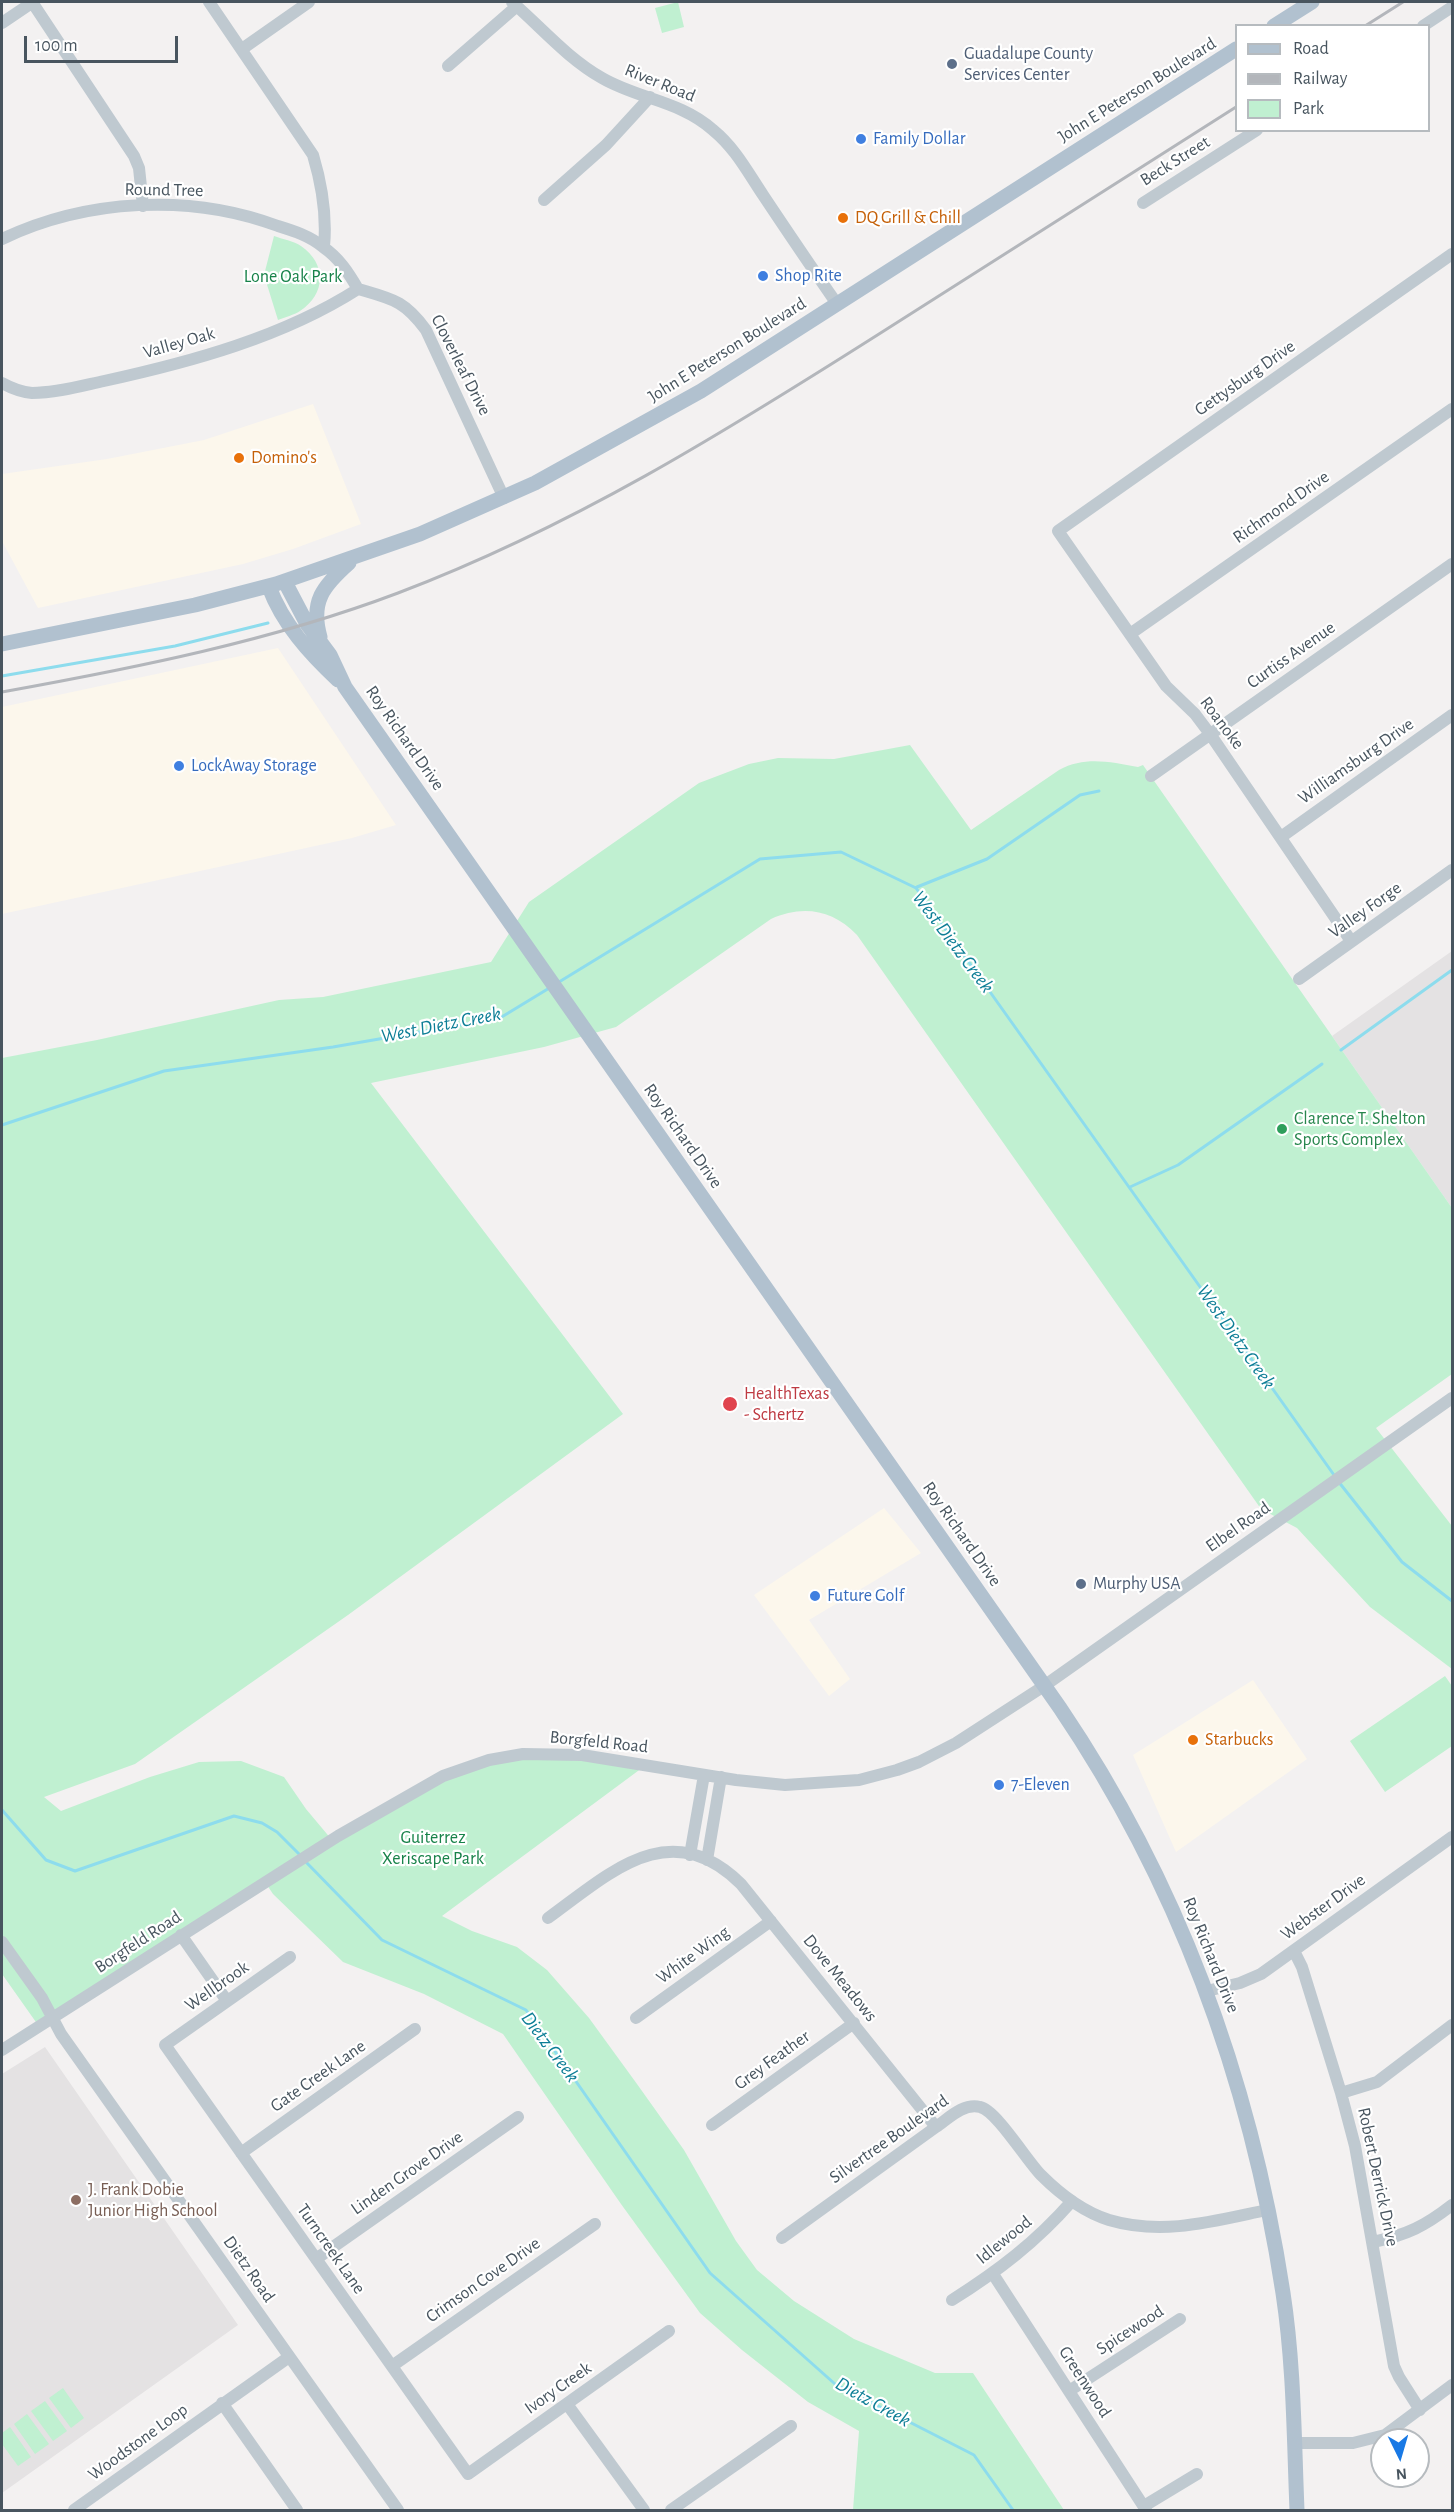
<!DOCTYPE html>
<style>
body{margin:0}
#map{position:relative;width:1454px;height:2512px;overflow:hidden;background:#f3f1f1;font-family:"Alegreya Sans",sans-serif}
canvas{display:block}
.frame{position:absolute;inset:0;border:3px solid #48555f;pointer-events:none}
.legend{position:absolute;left:1235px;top:24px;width:195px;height:108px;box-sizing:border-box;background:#fff;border:2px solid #b6bbbf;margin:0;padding:8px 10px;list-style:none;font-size:18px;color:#48555f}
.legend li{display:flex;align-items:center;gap:12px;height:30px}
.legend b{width:30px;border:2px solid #b6bbbf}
.north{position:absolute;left:1370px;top:2428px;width:60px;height:60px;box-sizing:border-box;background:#fff;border:2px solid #b6bbbf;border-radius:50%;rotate:175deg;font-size:16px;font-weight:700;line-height:24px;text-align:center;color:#48555f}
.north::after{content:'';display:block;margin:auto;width:21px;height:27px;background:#1979e5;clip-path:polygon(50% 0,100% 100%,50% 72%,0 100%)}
.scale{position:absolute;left:24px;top:36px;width:154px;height:27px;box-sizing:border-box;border:3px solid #48555f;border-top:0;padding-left:8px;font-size:18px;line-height:21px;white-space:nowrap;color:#48555f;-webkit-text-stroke:4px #fff;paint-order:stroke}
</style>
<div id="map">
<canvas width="1454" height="2512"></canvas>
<div class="frame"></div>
<ul class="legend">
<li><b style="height:8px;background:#b1c1cf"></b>Road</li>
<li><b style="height:8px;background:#b3b6bb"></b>Railway</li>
<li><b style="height:16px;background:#c0f0d1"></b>Park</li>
</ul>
<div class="north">N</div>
<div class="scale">100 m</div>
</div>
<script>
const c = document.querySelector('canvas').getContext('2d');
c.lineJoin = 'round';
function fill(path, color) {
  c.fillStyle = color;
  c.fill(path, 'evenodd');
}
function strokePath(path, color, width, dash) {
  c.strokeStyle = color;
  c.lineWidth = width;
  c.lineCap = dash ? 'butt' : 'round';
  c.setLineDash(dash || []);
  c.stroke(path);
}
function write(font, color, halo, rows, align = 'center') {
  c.font = font + ' "Alegreya Sans",sans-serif';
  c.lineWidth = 4.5;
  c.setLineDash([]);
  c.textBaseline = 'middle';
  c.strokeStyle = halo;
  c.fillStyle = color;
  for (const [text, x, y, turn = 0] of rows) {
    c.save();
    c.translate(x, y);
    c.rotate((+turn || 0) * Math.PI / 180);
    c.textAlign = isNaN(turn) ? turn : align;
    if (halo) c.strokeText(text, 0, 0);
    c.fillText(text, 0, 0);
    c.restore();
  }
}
fill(new Path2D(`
 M313 404 361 524 293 549 243 564 38 608 2 541V474L107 459 204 440Z
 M278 648 396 825 352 838 2 914V707Z
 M884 1508 921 1553 809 1620 850 1679 829 1696 754 1595Z
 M1253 1680 1307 1759 1176 1852 1133 1755Z`), '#fcf7ec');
fill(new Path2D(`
 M1452 951V1208L1332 1036Z
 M45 2047 238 2325 2 2493V2074Z`), '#e4e2e3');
fill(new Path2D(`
 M678 2 684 27 662 33 655 8Z
 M274 236C282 239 294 241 301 246 327 264 326 294 300 311 294 315 285 317 278 320L264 275Z
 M910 745 971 830 1059 770C1085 756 1110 762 1138 767L1143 765 1452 1208V1374L1376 1428 1452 1526V1669L1370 1607 1297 1528 1261 1509 857 935C832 909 802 905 771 919L616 1027 544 1047 371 1083 623 1414 348 1615 135 1764 44 1797 61 1811 150 1777 199 1762 241 1761 284 1777 306 1809 332 1840 417 1789 511 1756 646 1765 442 1916 472 1931 517 1947 547 1970 589 2018 637 2084 684 2150 736 2241 757 2270 794 2301 854 2339 935 2373H973L1064 2510H853L859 2431 808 2402 742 2350 700 2313 621 2204 503 2034 424 1994 343 1962 273 1894 265 1882 38 2025 2 1974V1058L97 1040 279 1000 323 997 491 962 529 902 699 783 749 764 778 758 834 759Z
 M1445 1676 1452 1686V1746L1385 1792 1350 1741Z
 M63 2388 84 2418 71 2428 49 2398Z
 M45 2401 67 2431 53 2441 31 2411Z
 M27 2414 49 2444 35 2454 14 2424Z
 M10 2427 31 2457 18 2466 2 2444V2433Z`), '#c0f0d1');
strokePath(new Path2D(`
 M2 676 175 646 268 623
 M917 887 987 859 1080 795 1099 791
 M559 982 760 859 841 852 916 888 1334 1475
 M1341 1050 1452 970
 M2 1125 164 1071 333 1047 500 1018 551 987
 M1130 1187 1178 1165 1322 1064
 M1338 1481 1402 1562 1452 1601
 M2 1810 46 1860 75 1871 234 1816 262 1823 277 1832 301 1856
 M305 1861 382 1940 526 2010 710 2273 835 2384 974 2455 1013 2510`), '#8ddced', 3);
strokePath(new Path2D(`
 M32 2 134 156 139 168 143 206
 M209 2 313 155C322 185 327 215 324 247
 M512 2C542 28 567 58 602 78 638 99 681 101 713 130 735 148 747 171 763 195 787 231 812 268 837 304
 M2 23 33 2
 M1423 26 1452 7
 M242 49 309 2
 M448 66 517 6
 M544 200 606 145 650 97
 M1143 203 1257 130
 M2 239C86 199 190 193 278 226 294 231 310 236 323 247 339 258 348 272 358 289 392 299 404 300 426 330L504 498
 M2 383C11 388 21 392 32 393 56 393 81 386 104 381 191 362 283 337 358 289
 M1130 634 1452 409
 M1151 776 1452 564
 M1281 837 1452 715
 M1351 941 1210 734 1195 714 1166 686 1058 531 1452 254
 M1299 979 1452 870
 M690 1855 704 1775
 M707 1860 721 1777
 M548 1918C610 1873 670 1814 741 1884L936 2127
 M181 1935 227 2001
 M2 1942 42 1998 61 2034 398 2510
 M1294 1951 1302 1967 1341 2093 1355 2146 1394 2366 1399 2377 1420 2410
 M290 1957 165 2045 468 2474 669 2331
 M1207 1991 1240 1983 1261 1974 1452 1837
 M636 2018 771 1921
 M2 2050 338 1836 443 1776 489 1760 523 1754 582 1755 736 1780 785 1785 859 1780 897 1770 919 1762 956 1743 1044 1686 1452 1398
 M1341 2093 1377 2082 1452 2025
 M712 2125 854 2023
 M241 2153 415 2029
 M782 2238 936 2127C949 2118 963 2103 980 2107 996 2110 1027 2161 1041 2175 1059 2193 1084 2212 1109 2220 1163 2236 1214 2221 1267 2210
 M1373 2242C1407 2235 1425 2226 1452 2205
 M316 2259 518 2117
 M993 2274 1146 2510
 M952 2300C998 2271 1036 2242 1072 2201
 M392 2366 595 2224
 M1069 2391 1180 2319
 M222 2403 297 2510
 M567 2404 644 2510
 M1295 2443H1353L1385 2435 1452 2385
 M1144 2506 1197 2474
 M74 2510 289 2357
 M671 2510 791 2426`), '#bfc9d0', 12);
strokePath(new Path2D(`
 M1274 26 1312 2
 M285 582 307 624 330 655 345 687 1060 1708C1179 1884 1251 2083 1283 2293 1294 2365 1294 2438 1297 2510
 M269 587C283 624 309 653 338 680
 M320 637C310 602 323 586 349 563
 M2 644 195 605 276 584 420 534 535 483 701 391 1236 49`), '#b1c1cf', 15);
strokePath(new Path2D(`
 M1365 26 1403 2
 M2 692C135 668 271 641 398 593 572 527 723 433 879 334 998 258 1117 183 1236 107`), '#b3b6bb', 3);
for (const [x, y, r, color] of [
 [952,64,6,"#5c6f8a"],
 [861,139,6,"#3f7fe0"],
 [843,218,6,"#e8710a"],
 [763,276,6,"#3f7fe0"],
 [239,458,6,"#e8710a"],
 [179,766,6,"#3f7fe0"],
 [1282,1129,6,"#2e9e5b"],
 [730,1404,8,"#e0444e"],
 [1081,1584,6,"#5c6f8a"],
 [815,1596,6,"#3f7fe0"],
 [1193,1740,6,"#e8710a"],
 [999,1785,6,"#3f7fe0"],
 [76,2200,6,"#8d6e63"]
]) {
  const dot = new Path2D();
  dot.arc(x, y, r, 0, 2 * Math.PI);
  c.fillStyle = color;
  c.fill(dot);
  strokePath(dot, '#fff', 2);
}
write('18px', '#4e5e75', '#fff', [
 ["Guadalupe County",964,54],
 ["Services Center",964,75],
 ["Murphy USA",1093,1584]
], 'left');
write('18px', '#48555f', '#fff', [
 ["River Road",660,83,22],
 ["John E Peterson Boulevard",1137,90,-32],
 ["Beck Street",1175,161,-32],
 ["Round Tree",164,190,1],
 ["Valley Oak",179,343,-16],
 ["John E Peterson Boulevard",727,350,-32],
 ["Cloverleaf Drive",461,365,63],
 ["Gettysburg Drive",1245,378,-35],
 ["Richmond Drive",1281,507,-35],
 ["Curtiss Avenue",1291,655,-35],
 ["Roanoke",1222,723,53],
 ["Roy Richard Drive",405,738,55],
 ["Williamsburg Drive",1356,761,-35],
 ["Valley Forge",1365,910,-35],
 ["Roy Richard Drive",683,1136,55],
 ["Elbel Road",1238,1527,-35],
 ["Roy Richard Drive",962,1534,55],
 ["Borgfeld Road",599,1742,6],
 ["Webster Drive",1323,1907,-36],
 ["Borgfeld Road",138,1942,-33],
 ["White Wing",693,1955,-36],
 ["Roy Richard Drive",1211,1955,68],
 ["Dove Meadows",840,1978,51],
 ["Wellbrook",217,1986,-35],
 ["Grey Feather",772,2060,-36],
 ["Gate Creek Lane",318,2076,-35],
 ["Silvertree Boulevard",889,2139,-35],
 ["Linden Grove Drive",407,2173,-35],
 ["Robert Derrick Drive",1378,2177,78],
 ["Idlewood",1004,2240,-39],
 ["Turncreek Lane",331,2249,55],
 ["Dietz Road",249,2269,55],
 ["Crimson Cove Drive",483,2280,-35],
 ["Spicewood",1130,2330,-33],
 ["Greenwood",1085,2382,57],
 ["Ivory Creek",558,2388,-35],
 ["Woodstone Loop",138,2442,-36]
]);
write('18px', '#366cbe', '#fff', [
 ["Family Dollar",873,139],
 ["Shop Rite",775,276],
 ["LockAway Storage",191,766],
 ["Future Golf",827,1596],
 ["7-Eleven",1011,1785]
], 'left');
write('18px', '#c56008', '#fff', [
 ["DQ Grill & Chill",855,218],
 ["Domino's",251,458],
 ["Starbucks",1205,1740]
], 'left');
write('18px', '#178249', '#fff', [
 ["Lone Oak Park",293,277],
 ["Guiterrez",433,1838],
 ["Xeriscape Park",433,1859]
]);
write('18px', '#27864d', '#fff', [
 ["Clarence T. Shelton",1294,1119],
 ["Sports Complex",1294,1140]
], 'left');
write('18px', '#be3a42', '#fff', [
 ["HealthTexas",744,1394],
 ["- Schertz",744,1415]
], 'left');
write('18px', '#785e54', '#fff', [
 ["J. Frank Dobie",88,2190],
 ["Junior High School",88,2211]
], 'left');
write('italic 20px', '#0d7e96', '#fff', [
 ["West Dietz Creek",953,942,53],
 ["West Dietz Creek",441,1025,-11],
 ["West Dietz Creek",1236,1337,55],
 ["Dietz Creek",550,2047,53],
 ["Dietz Creek",873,2402,29]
]);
</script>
